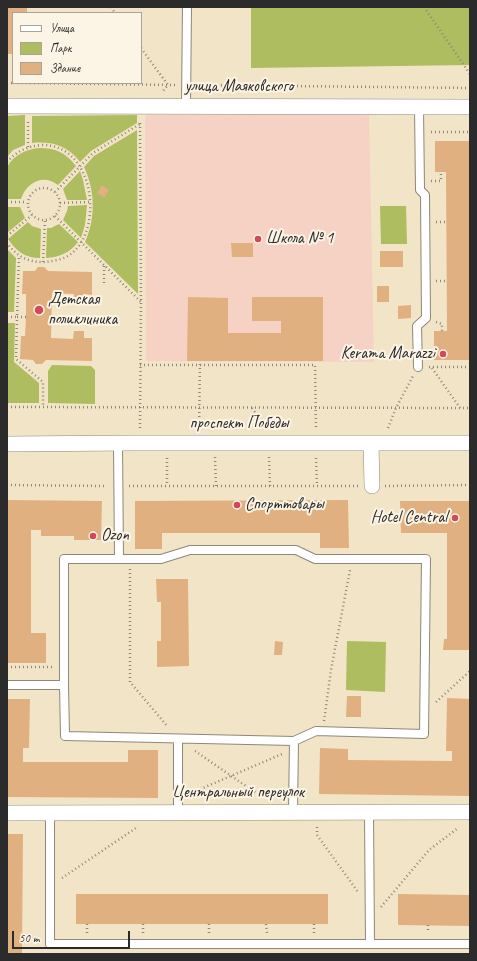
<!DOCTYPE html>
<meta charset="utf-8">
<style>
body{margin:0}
#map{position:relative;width:477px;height:961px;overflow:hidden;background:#f2e4c7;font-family:Caveat,sans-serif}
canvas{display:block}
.frame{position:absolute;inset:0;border:8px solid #2b2b2b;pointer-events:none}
.legend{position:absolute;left:12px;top:12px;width:130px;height:72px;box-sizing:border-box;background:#fcf5e5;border:1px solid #a8a49b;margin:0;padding:5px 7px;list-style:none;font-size:12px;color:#2b2b2b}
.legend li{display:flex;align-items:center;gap:8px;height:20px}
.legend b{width:20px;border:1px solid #a8a49b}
.scale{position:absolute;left:12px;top:931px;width:118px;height:18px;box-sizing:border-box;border:2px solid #2b2b2b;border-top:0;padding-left:5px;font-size:12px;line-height:14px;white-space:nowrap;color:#2b2b2b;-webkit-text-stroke:3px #fcf5e5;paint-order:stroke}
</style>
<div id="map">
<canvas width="477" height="961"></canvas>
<div class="frame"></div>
<ul class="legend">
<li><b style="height:5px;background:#fff"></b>Улица</li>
<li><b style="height:11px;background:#adbd5f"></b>Парк</li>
<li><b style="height:11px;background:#e0b080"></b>Здание</li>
</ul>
<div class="scale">50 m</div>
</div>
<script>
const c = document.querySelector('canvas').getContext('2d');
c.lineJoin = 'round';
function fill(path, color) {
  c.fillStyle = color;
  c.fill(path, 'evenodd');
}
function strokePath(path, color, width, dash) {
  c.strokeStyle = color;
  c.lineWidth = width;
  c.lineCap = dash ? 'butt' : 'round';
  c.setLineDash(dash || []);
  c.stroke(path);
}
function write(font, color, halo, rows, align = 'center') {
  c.font = font + ' Caveat,sans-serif';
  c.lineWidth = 4;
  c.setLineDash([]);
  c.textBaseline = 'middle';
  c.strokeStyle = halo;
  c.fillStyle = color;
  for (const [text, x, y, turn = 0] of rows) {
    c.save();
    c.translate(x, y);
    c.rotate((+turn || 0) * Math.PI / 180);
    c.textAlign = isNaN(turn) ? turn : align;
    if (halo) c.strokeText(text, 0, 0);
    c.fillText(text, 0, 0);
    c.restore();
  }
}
fill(new Path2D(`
 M369 114 374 362 146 361 145 118 147 115Z`), '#f6d2c4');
fill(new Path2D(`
 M251 7H470V65L251 68Z
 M25 115V145L13 150 7 157V116Z
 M137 115V123L91 151 80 162C68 146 52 141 32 143V116Z
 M137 130 138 294 85 242C96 218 95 190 84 167L94 156Z
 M40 148C56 148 66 153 76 166L58 185C43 173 26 183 21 199H7V167C14 155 26 149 40 148Z
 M80 171 83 180 87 200H67L63 189Z
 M87 205 85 225 81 238 63 220 67 211 68 206Z
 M380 206H406L407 244H381Z
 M7 207H20L25 218 7 233Z
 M28 222 32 226 41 229 40 258C25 258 16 251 8 239Z
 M59 224 78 242C70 253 59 257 46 258L47 228H51Z
 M7 249 16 258 14 312H7Z
 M7 323H15L14 362 39 383V403H7Z
 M52 365 91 366 95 370V404L48 403V371Z
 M347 641 386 642 385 692 346 690Z`), '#adbd5f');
fill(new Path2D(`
 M7 7H27V13H13V54H7Z
 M435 141H470V360H434V331H447L446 172H435Z
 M102 185 109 190 104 198 97 193Z
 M231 243H253V257H232Z
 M380 251H403V267H380Z
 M38 267H44L48 271 92 272V295L85 294V303H74V294L52 293 51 338 73 339 74 331H84V338H92V361L46 360 42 364H36L33 360 20 359 21 336H25L26 317V294H22L23 271H35Z
 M377 286H389V302H377Z
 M188 297 228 298V333H281V321H252V297H323V361H187Z
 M411 305V318L398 319V306Z
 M7 500 102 501 101 540H74V536H41V530H31V633H46V663H7Z
 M348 500 349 548H320V533H162V549H135V501Z
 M400 501H470V650H443L444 639H447V533H401Z
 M156 579H188L189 666 157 667V641H161V602H157Z
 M275 641 283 642 282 655H274Z
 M347 696H361V717H346Z
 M447 698 470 699V796L319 794 320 748 348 749V760L452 761V751H446Z
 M7 699H30L29 748H23V762H128V750H158V798L7 797Z
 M7 834H23L22 954H7Z
 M76 894H328V924H76Z
 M398 894 470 895V926L398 925Z`), '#e0b080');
const lane = new Path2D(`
 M186 106 187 7
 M418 367 417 326 426 318 425 195 420 190 419 107
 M7 685H64L65 736 294 741 316 731 424 734 426 559H315L296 550H190L161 559H119L118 443
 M64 685V559H119
 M50 812V944H470
 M178 812V739
 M293 812 294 741
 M369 812 370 944`);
const street = new Path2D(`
 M7 106 470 107
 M371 443 372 486
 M7 444 132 443H470
 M7 813 470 812`);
strokePath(lane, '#8e8879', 10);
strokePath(street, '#8e8879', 16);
strokePath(new Path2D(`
 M111 7 115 13
 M424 7 470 74
 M141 48 168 85 163 91
 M7 83H13
 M18 83 176 85
 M197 85 470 88
 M431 132H470
 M28 147V120
 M7 162C16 152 27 146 42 145 97 144 105 237 66 257 60 260 52 261 46 262 29 263 16 256 7 243
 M431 181H441V172
 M28 204a16 16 0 1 1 32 0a16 16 0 1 1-32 0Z
 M55 192 93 153 140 124
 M7 202H27
 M60 203 90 202
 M55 216 141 302
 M436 222H446
 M7 236 32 215
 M43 262 45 220
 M436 281H447
 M104 283V265
 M7 317H17L19 256
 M26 317H17L16 359 43 382V407
 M436 322 442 324V331
 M140 365H315L316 428
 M429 367H470
 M432 368 460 408
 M7 407 470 408
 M252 408 267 428
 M140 428 141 302 140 121
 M388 428 396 408 413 376
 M199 429 200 361
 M215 457 216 486
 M269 457 270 486
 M167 458V486
 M316 458 317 486
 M7 485 106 486
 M129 486H358
 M385 486 470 485
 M130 569V682L168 727
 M7 667H52
 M436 702 470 671
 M324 721 331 670 350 570
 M195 751 262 797
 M189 794 282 754
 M317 827V835L358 892
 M62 878 136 828
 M381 907 429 850 458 828
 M87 924V933
 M143 924V933
 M209 924V933
 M266 924 267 933
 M314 924V933
 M428 925V933`), '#8e8879', 2.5, [1, 3]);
strokePath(lane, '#fff', 8);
strokePath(street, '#fff', 15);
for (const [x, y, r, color] of [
 [258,239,4,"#d1495b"],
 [39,310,5,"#d1495b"],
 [443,354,4,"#d1495b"],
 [237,505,4,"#d1495b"],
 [455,518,4,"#d1495b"],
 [93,536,4,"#d1495b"]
]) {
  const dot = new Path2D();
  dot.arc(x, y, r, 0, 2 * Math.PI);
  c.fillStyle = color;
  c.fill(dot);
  strokePath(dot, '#fcf5e5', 1.5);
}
write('17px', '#2b2b2b', '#fcf5e5', [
 ["улица Маяковского",239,87],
 ["проспект Победы",239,424],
 ["Центральный переулок",238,793]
]);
write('17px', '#2b2b2b', '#fcf5e5', [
 ["Школа № 1",266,239],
 ["Детская",48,300],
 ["поликлиника",48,320],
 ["Kerama Marazzi",435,354,"right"],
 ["Спорттовары",245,505],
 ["Hotel Central",447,518,"right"],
 ["Ozon",101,536]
], 'left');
</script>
